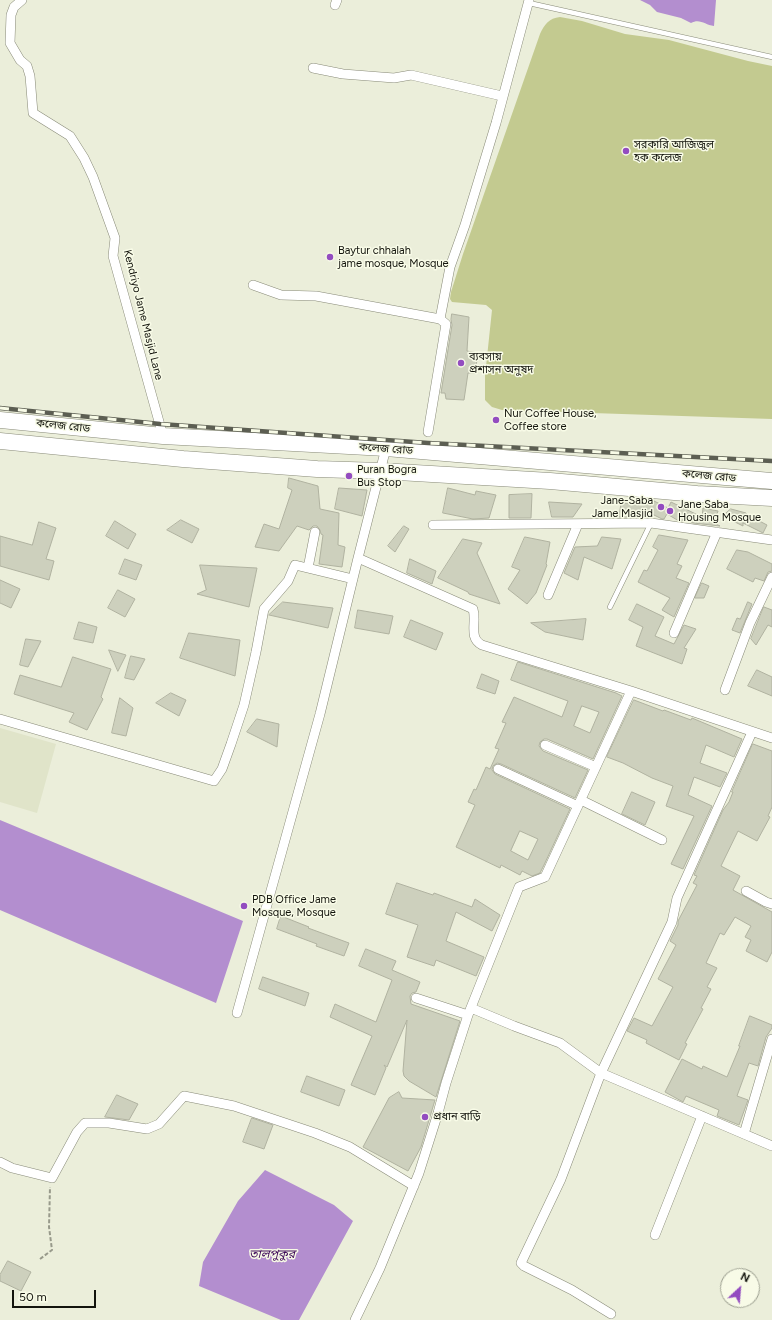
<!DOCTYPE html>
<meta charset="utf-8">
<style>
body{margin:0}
#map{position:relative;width:772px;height:1320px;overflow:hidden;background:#ebeeda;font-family:Figtree,sans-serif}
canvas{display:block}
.north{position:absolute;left:720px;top:1268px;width:40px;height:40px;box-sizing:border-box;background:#f8fbe7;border:1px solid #9c9f90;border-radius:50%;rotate:26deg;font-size:11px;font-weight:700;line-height:16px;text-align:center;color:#13140d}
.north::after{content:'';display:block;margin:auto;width:14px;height:18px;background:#934cc0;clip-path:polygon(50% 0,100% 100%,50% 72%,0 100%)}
.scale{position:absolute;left:12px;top:1290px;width:84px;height:18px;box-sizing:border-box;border:2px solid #13140d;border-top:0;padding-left:5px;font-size:12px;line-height:14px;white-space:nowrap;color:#13140d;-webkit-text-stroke:3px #f8fbe7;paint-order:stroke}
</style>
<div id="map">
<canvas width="772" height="1320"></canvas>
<div class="north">N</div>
<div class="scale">50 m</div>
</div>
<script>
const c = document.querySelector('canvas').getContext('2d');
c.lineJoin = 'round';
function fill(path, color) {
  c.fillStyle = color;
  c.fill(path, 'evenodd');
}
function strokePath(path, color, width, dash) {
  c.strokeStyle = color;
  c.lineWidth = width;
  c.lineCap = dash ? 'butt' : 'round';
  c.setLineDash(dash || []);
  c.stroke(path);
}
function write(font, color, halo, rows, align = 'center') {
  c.font = font + ' Figtree,"Noto Sans Bengali",sans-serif';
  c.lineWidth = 3;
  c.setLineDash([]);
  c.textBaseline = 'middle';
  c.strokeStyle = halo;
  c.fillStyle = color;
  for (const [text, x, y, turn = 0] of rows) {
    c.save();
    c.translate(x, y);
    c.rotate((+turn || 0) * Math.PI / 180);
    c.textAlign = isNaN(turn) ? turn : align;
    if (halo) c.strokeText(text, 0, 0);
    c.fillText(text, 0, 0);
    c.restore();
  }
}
fill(new Path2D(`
 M0 728 56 744 37 813 0 802Z`), '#e0e4c9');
fill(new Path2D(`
 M560 17 582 21 625 34 669 40 748 61 772 66V419L502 410 492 407 485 400V376L492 310 486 305 452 302 450 299 451 292 463 254 540 34C544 25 549 18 560 17Z`), '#c3ca90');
fill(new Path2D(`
 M640 0H716L714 26C705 25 700 18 691 23L681 18 657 12 650 5Z
 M0 820 243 921 216 1003 0 910Z
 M265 1170 334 1205 353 1221 299 1320H281L199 1286 203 1262 238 1201Z`), '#b38ecf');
const building = new Path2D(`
 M452 314 469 317 467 351 478 353 475 373H468L464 400 446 399 445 393H441L452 325 451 320Z
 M289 478 318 486 320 509 339 513 338 545 345 547 342 567 319 564 323 535 321 534 320 530 317 526H313L309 530 297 526 279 551 255 547 264 524 279 529 292 490 288 488Z
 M339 488 367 490 362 516 335 509Z
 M448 488 475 495 476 491 496 495 489 518 473 519 443 513Z
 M532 494 531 518H509V495Z
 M654 501 668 508 671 502 702 517 703 508 718 511 714 523 720 526 693 523 684 518 682 521H679L667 514 664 519H662L642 509 640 517H619L621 503 651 504Z
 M549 502 582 504 573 517H552Z
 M731 509 746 513V514L767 525 763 533 743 523V526L723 516Z
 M181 520 199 529 192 543 167 530Z
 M115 521 136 534 128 549 106 536Z
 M39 522 56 528 46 559 54 561 49 580 0 566V536L32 545Z
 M404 526 409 529 395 552 388 546Z
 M659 535 688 540 677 564 682 566 676 578 689 583 674 617 662 610 670 598 638 582 644 570 647 571 658 550 653 547Z
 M525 537 550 542 546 564 547 565 536 593 527 604 508 589 520 570 512 567Z
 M602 537 621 539 612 569 584 557 578 580 564 573 575 547 597 546Z
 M463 539 482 543 477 553 500 604 469 594 468 592 438 578Z
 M737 550 748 552 772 564V571L768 572 764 581 755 578 753 582 727 569Z
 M125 559 142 565 136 580 119 574Z
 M410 559 436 571 432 584 407 573Z
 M200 565 257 568 249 607 197 594 206 590Z
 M0 580 20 589 11 608 0 603Z
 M702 583 709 586 704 598H695Z
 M118 590 135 599 125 617 108 608Z
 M283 602 333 608 328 628 269 615Z
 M748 602 752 604 740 633 732 630 737 618 740 619Z
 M637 604 664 617 655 636 674 644 684 625 696 629 684 648 687 649 682 664 636 646 643 627 629 620Z
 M764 607 772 610V627L768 625 756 645 751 639Z
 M358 610 393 616 389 634 355 628Z
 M586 619 583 640 545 632 531 623Z
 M411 620 443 633 436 650 404 637Z
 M79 622 97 627 93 643 74 639Z
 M189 633 240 640 235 676 180 658Z
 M26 639 41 641 28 667 20 665Z
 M109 650 126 655 118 671Z
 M131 656 145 659 134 680 125 678Z
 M73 657 111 669 101 697 103 699 87 730 69 722 74 713 14 694 20 675 61 687Z
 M518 662 616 693 622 696 593 759 547 739H544L540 742 539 746 543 751 588 770 575 798 501 764 497 763 493 766 492 770 495 774 570 809 544 865 540 873 532 876 522 871 520 875 501 865 500 868 456 847 475 805 468 802 474 789 476 790 486 767 490 769 499 749 495 748 506 723 502 722 514 697 562 717 568 701 511 680ZM582 706 599 712 590 733 574 726ZM520 831 538 839 528 860 511 851Z
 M757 670 772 677V696L748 686Z
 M482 674 499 681 495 694 477 688Z
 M171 693 186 700 179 716 156 703Z
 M120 698 133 708 126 736 112 733Z
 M634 700 663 711 664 710 691 720 692 718 742 739 734 757 706 745 700 763 727 773 720 787 694 777 688 795 712 806 683 869 671 864 694 816 666 806 673 786 652 778 623 763 607 757Z
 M257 719 279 724 277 747 247 732Z
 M753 744 772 751V807L768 816 770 817 757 841 738 831 721 866 740 876 733 890 772 912V952L767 962 746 951 751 940 745 937 751 926 735 917 724 935 720 933 706 963 717 968 707 987 711 989 701 1008 703 1009 685 1043 687 1044 679 1060 646 1043 647 1040 627 1031 634 1018 652 1026 673 987 658 979 676 945 670 941 678 925V921L697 885 693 883 697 876 694 875 723 810 729 802 733 792H732Z
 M632 792 655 802 645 825 622 814Z
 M397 883 433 895 434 893 472 907 475 899 500 915 492 931 456 912 446 941 484 957 476 976 436 960 434 966 407 957 418 925 386 914Z
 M281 916 309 927 308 928 349 943 344 956 316 946 317 944 277 929Z
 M366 949 396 961 392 970 420 982 416 992 412 993 410 996 411 1004 460 1021 436 1097 409 1081 404 1076 403 1071 407 1020 387 1067 384 1065 386 1068 375 1095 351 1085 372 1036 330 1017 335 1004 376 1022 392 980 359 966Z
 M263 977 309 993 305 1006 259 989Z
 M750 1016 772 1025V1028L766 1037 758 1066 749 1063 737 1096 748 1100 739 1125 717 1116 719 1110 686 1096 683 1102 665 1092 682 1059 702 1069 703 1066 727 1077 740 1046H739Z
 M307 1076 345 1090 339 1106 301 1092Z
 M399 1092 402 1098 435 1100 421 1147 408 1171 363 1147 389 1098Z
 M117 1095 138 1104 129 1120 105 1117Z
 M252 1118 273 1125 264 1149 243 1142Z
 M8 1261 31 1272 21 1291 0 1281V1275Z`);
fill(building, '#cdd0bd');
strokePath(building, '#b0b2a0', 1);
const lane = new Path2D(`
 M529 3 772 57
 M610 607 651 523`);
const street = new Path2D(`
 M22 0 14 7 11 15 10 43 20 60 27 66 30 76 33 113 70 136 84 158 93 177 115 238 113 256 163 436
 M335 5 337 0
 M313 68 343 74 394 78 411 75 502 96
 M253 285 281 295 316 296 440 319
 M428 432 446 324 440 319 450 267 465 225 496 123 529 0
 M433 525 651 523 772 540
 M358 558 473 609C477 622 468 638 482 645L631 691 772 738
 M308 568 315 532
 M548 595 578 524
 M674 633 717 532
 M725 690 750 623 772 577
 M0 719 214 781 222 769 231 744 244 705 256 652 264 609 288 581 295 565 353 579
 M545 745 596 767
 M498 769 578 806
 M581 800 662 840
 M746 891 766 902 772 904
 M416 998 468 1015
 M471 1008 514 1026 560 1043 601 1073 772 1146
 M237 1013 320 714 358 558 386 448
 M744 1134 772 1039
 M0 1162 12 1168 52 1178 77 1132 85 1123H109L147 1129 159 1124 184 1096 234 1106 315 1133 350 1147 414 1186
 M655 1235 702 1116
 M611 1314 572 1290 524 1266 521 1263 561 1179 601 1073 672 922 677 898 752 732
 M355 1320 380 1268 419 1173 438 1113 446 1083 468 1015 519 887 545 877 631 691`);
const highway = new Path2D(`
 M0 420 163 436 386 448 772 481
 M0 441 183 459 317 469 381 471 550 481 697 494 772 498`);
strokePath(lane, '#888a78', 5.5);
strokePath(street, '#888a78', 10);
strokePath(highway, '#888a78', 17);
strokePath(new Path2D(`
 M40 1259 52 1250 49 1227 50 1187`), '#989a8b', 2, [4, 2]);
strokePath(lane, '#fff', 4.5);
strokePath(street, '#fff', 9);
strokePath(highway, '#fff', 16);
const rail = new Path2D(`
 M0 408 160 424 428 443 772 461`);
strokePath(rail, '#5c5e52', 4.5);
strokePath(rail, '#f8fbe7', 3, [9]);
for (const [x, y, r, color] of [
 [626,151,4,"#934cc0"],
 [330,257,4,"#934cc0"],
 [461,363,4,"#934cc0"],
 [496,420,4,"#934cc0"],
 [349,476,4,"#934cc0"],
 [661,507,4,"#934cc0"],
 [670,511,4,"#934cc0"],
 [244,906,4,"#934cc0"],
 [425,1117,4,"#934cc0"]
]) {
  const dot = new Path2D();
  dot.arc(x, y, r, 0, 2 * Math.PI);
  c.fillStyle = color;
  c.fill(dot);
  strokePath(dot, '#f8fbe7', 1.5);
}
write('11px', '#13140d', '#f8fbe7', [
 ["সরকারি আজিজুল",634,145],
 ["হক কলেজ",634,158],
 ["Baytur chhalah",338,251],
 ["jame mosque, Mosque",338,264],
 ["ব্যবসায়",469,357],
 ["প্রশাসন অনুষদ",469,370],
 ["Nur Coffee House,",504,414],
 ["Coffee store",504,427],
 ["Puran Bogra",357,470],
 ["Bus Stop",357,483],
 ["Jane-Saba",653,501,"right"],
 ["Jame Masjid",653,514,"right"],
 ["Jane Saba",678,505],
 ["Housing Mosque",678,518],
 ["PDB Office Jame",252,900],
 ["Mosque, Mosque",252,913],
 ["প্রধান বাড়ি",433,1117]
], 'left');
write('11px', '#13140d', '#f8fbe7', [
 ["Kendriyo Jame Masjid Lane",143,315,76],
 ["কলেজ রোড",63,426,6],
 ["কলেজ রোড",386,449,4],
 ["কলেজ রোড",709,476,5]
]);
write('italic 12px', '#400b5b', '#f8fbe7', [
 ["তালপুকুর",272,1254]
]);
</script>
